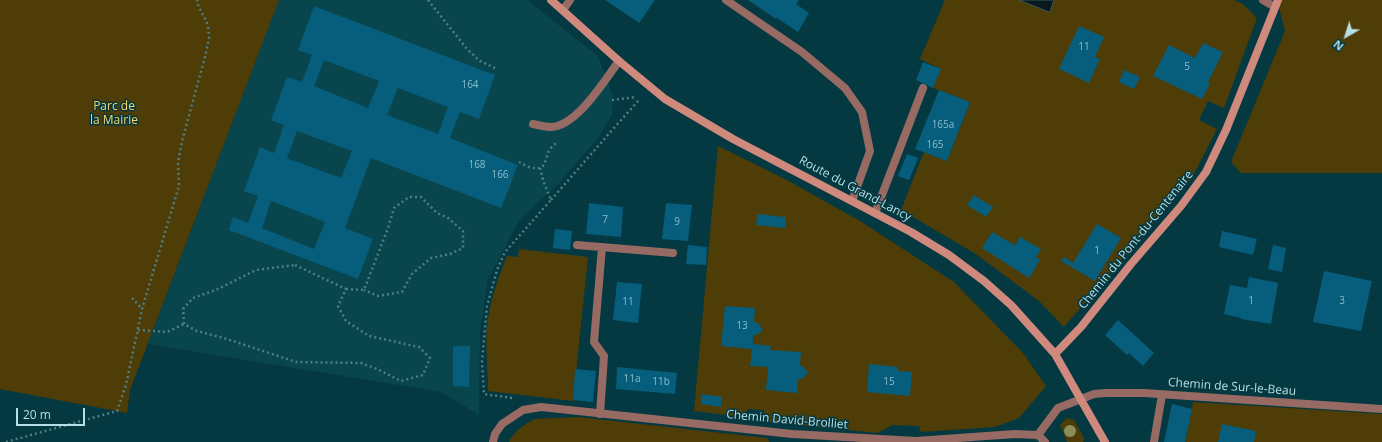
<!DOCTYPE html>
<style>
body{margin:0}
#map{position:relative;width:1382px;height:442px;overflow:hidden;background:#053941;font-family:"Open Sans",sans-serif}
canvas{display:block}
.north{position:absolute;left:1326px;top:16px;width:40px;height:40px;-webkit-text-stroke:3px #053941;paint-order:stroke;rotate:219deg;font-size:11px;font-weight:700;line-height:16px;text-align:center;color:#b7dfe7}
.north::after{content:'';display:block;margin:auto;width:14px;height:18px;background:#b7dfe7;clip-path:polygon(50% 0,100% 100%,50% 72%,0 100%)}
.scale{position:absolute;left:16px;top:408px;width:69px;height:18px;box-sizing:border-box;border:2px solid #b7dfe7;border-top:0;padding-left:5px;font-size:12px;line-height:14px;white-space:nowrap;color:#b7dfe7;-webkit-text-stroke:3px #053941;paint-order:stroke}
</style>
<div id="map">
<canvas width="1382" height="442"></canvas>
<div class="north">N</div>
<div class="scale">20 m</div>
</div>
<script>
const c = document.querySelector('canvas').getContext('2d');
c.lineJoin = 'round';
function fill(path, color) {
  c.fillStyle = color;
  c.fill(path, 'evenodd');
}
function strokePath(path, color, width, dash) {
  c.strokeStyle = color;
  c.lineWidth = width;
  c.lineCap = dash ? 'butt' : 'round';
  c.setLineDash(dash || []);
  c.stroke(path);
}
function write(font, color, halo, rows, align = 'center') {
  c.font = font + ' "Open Sans",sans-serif';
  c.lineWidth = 3;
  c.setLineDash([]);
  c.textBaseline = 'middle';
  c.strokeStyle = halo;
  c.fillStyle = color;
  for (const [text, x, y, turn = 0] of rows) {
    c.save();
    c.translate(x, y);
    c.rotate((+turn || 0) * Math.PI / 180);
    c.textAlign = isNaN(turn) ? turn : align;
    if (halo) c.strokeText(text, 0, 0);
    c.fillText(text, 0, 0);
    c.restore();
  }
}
fill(new Path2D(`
 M279 0H527L598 56 612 93V115L598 138 558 184 519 220 488 280 480 331 479 415 441 392 148 344Z`), '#08454d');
fill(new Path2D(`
 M0 0H279L130 390 127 413 0 389Z
 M945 0H1234L1243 4 1257 18 1224 108 1208 101 1199 120 1217 129 1192 178 1064 327 1039 301 976 254 901 210 924 152 947 161 970 102 933 88 941 69 920 59Z
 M1277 0H1382V173H1241L1231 162 1285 31Z
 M718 146 785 179 860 221 954 282 1023 353 1046 386 1019 418 995 427 921 432 919 426 892 425 878 433 769 422 763 410 748 409 743 417 694 411Z
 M519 249 588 257 573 401 488 391C488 369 485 346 487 325 490 301 498 278 507 256L518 257Z
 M1193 402 1382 414V442H1185Z
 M578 417 767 438 769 442H509L510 439 520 428 534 419Z
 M1067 418 1074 420 1084 438 1083 442H1067L1060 425Z`), '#4e3d06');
const water = new Path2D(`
 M1019 0H1054L1050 12Z`);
fill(water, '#071a1e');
strokePath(water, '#3c555a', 1);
fill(new Path2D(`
 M605 0H655L639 23Z
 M748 0H799L796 4 809 13 798 32 777 18 776 19Z
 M314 6 495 75 479 119 460 112 450 138 518 165 501 208 371 158 345 228 373 239 358 279 229 230 233 217 248 223 258 196 244 191 260 147 274 153 284 125 271 120 287 77 302 82 312 55 298 50ZM324 60 379 81 368 108 314 86ZM398 88 448 107 438 134 387 115ZM297 131 352 151 341 178 287 158ZM271 201 325 222 314 249 262 228Z
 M1079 26 1104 37 1095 57 1100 59 1089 83 1059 69Z
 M1203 43 1223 52 1208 82 1210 84 1202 99 1153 76 1169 45 1195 58Z
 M923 62 941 69 933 88 916 80Z
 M1124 70 1140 77 1134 89 1119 82Z
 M939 90 970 102 947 161 915 149Z
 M907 154 918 158 909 180 898 176Z
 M974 195 993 207 986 217 967 205Z
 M589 203 623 207 621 237 586 234Z
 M666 203 692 205 688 241 662 239Z
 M758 214 786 217 785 228 756 225Z
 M1097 224 1121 238 1095 281 1061 261 1064 257 1073 263Z
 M555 229 572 231 570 250 553 248Z
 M1222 231 1257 239 1253 255 1219 247Z
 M992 232 1015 245 1020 237 1041 249 1036 257 1040 260 1029 278 982 248Z
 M688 245 707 247 706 265 686 264Z
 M1273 245 1286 248 1282 272 1268 269Z
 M1324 271 1372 281 1361 331 1313 322Z
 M1249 277 1278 283 1271 324 1241 319V318L1224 314 1230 285 1247 288Z
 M617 282 642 284 638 323 613 320Z
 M725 306 755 308 754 322H757L763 330 757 335H753V344L771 346 770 350 801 352 800 366H803L808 373 802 379H798L797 393 766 390 768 367 750 366 752 349 721 346Z
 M1118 320 1154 353 1143 366 1129 353 1127 355 1105 335Z
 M453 346H470L469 387 453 386Z
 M869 364 898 367V371L912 372 910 396 867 392Z
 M617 367 677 373 675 394 616 389Z
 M575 369 596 371 593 402 573 400Z
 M702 394 722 397 721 407 701 404Z
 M1172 404 1192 409 1185 442H1164Z
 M1222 424 1256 431 1254 442H1218Z`), '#065d7c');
strokePath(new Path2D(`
 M428 0 467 49 480 61 497 69
 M612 100 636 97
 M519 162C523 164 529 168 534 168 545 170 545 161 548 153 549 149 553 146 556 143
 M551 200 613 129 640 99
 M295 265 346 289 338 306 346 321 369 336 419 347 430 358 423 375 401 381 377 369 361 363 296 362 227 339 197 331 184 324 183 309 193 298 216 290 256 270Z
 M346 289 364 290 388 228 394 208 409 197H421L437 213 448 218 463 231V248L450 254 431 258 412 274 402 292 378 296 364 290
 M132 298 142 309
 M138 330 167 332 184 324
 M512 398 484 394 482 361 487 306 497 270 505 252 551 200 544 183 540 168
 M6 442 117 411 126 385 142 309 179 186 178 163 182 141 205 57 209 38 208 25 198 5 197 0`), '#4f7e86', 2.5, [2, 3]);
strokePath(new Path2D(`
 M726 0 802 52 845 88 862 112 870 151 852 201
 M1263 0 1275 7
 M533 124C538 125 546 127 551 127 577 126 604 81 619 61
 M875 213 923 88
 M577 245 673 253
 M600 414 604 356 594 342 602 247
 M1154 442 1162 395`), '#976b63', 8);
strokePath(new Path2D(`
 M563 10 570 0
 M1038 435 1058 408 1094 394 1105 393H1144L1382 409
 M1038 435 1045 442
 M493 442 495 434 502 424 523 410 541 407 792 434 916 441 1015 434 1038 435`), '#976b63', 8);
strokePath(new Path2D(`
 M551 0 619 61 665 99 733 139 911 232 949 255 984 281 1011 305 1055 354 1105 442
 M1055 354 1081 327 1131 264 1181 206 1206 172 1226 130 1278 0`), '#d0897d', 8);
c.fillStyle = '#8b8e59';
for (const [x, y] of [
 [1070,431]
]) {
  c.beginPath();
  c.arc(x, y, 6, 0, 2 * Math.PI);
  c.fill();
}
write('10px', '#8bbecc', null, [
 ["11",1084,47],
 ["5",1187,67],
 ["164",470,85],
 ["165a",943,125],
 ["165",935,145],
 ["168",477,165],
 ["166",500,175],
 ["7",605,220],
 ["9",677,222],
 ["1",1097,251],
 ["1",1251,301],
 ["3",1342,301],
 ["11",628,302],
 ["13",742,326],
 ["11a",632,379],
 ["11b",661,382],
 ["15",889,382]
]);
write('12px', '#f9d46d', '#053941', [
 ["Parc de",114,107],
 ["la Mairie",114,121]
]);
write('12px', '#b7dfe7', '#053941', [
 ["Route du Grand-Lancy",855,189,28],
 ["Chemin du Pont-du-Centenaire",1136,240,-51],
 ["Chemin de Sur-le-Beau",1232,387,4],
 ["Chemin David-Brolliet",787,420,5]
]);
</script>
